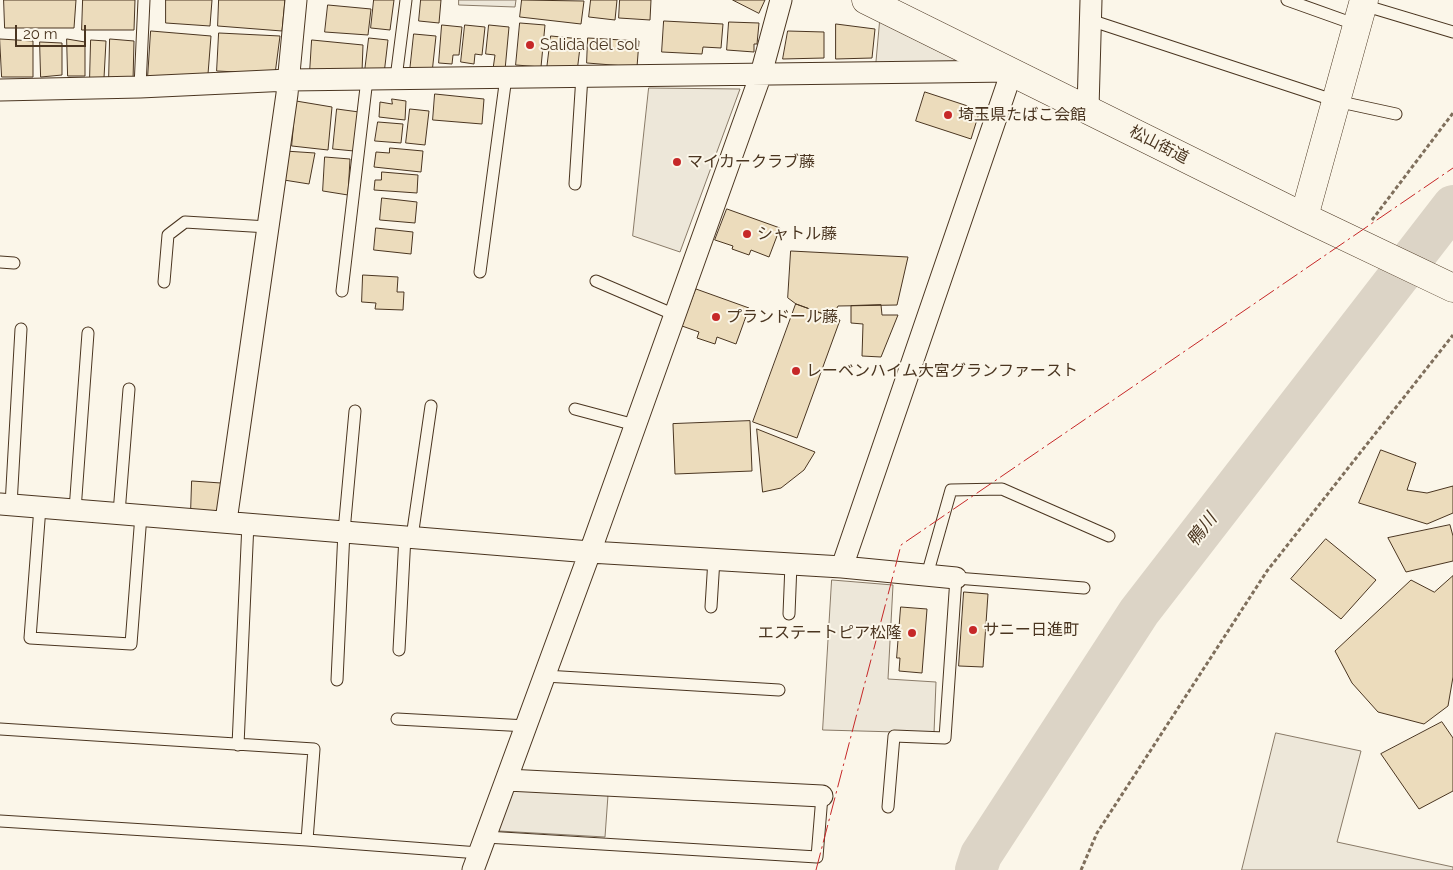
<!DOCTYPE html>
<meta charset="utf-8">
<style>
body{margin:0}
#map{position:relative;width:1453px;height:870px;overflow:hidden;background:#fbf6e9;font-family:Raleway,sans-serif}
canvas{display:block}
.scale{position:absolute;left:15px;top:25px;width:71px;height:22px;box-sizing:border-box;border:2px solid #4a3520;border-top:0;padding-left:6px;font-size:15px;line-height:18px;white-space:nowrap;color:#4a3520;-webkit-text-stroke:4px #fbf6e9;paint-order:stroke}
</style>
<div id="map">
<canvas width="1453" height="870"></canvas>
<div class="scale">20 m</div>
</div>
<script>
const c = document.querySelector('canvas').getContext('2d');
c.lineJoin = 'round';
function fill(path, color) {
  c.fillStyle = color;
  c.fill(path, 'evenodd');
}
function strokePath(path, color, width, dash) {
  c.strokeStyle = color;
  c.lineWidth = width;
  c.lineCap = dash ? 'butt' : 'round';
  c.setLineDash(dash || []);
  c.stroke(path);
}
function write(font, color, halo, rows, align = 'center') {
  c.font = font + ' Raleway,"Noto Sans JP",sans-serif';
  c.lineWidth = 4;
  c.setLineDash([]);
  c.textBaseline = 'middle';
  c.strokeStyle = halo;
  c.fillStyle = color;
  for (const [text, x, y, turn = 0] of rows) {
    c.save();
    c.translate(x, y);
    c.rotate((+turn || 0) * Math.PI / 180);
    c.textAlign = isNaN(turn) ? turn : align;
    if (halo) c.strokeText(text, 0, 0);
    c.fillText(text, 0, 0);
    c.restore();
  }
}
const parking = new Path2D(`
 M459 0H516L515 7 459 5Z
 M880 21 965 64 876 66Z
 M649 88 740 89 680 252 633 236Z
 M832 580 893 585 888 679 936 682 934 733 823 730Z
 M1276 733 1361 751 1337 842 1453 867V870H1242Z
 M511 790 608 795 605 837 499 831 495 826Z`);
fill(parking, '#ede7d9');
strokePath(parking, '#887966', 1);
strokePath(new Path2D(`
 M976 870 981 855 1139 612 1453 206`), '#dcd4c6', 42);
const building = new Path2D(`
 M4 0H76L74 28H5Z
 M83 0H135L134 30H82Z
 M166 0H212L210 26 166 23Z
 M219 0H285L282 31 218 26Z
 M374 0H394L390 30 371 28Z
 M421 0H441L439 23 419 21Z
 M522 0 584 1 581 24 520 17Z
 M591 0H617L615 20 589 17Z
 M620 0H651L650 20 619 18Z
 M733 0H765L759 13Z
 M328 5 371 9 368 35 325 32Z
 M664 21 723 24 721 48 703 47 702 54 662 52Z
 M729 22 759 23 757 44H754V52L727 50Z
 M520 23 545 25 541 67 516 65Z
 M836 24 875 29 872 58 836 59Z
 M442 25 462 27 459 55H453L452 64 439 63Z
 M465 25 485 27 482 55 475 54 474 64 461 62Z
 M489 25 509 27 505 70 493 69 495 55 486 54Z
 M151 31 211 36 208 74 148 77Z
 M788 31 824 32V58L783 59Z
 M219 33 280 36 275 74 217 71Z
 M414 34 436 36 432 73 410 71Z
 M551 36 581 39 577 72 547 69Z
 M369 38 388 40 384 74 365 71Z
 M588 38 639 41 637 67 587 63Z
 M0 39 33 41V77H2Z
 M67 39 85 42V76H68Z
 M110 39 134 41 133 81 109 80Z
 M91 40 106 41 104 78H90Z
 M312 40 363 45 362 72H310Z
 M40 42 62 43V75L41 77Z
 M925 92 980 110 971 139 916 121Z
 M435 94 484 99 482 124 433 120Z
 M392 99 406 101 405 120 379 117 380 102 392 104Z
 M296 101 332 107 328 150 292 146Z
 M337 109 359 112 354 151 333 149Z
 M410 109 429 111 425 145 406 143Z
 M378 122 403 124 401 143 375 141Z
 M390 148 423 151 421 172 374 167 376 152 389 153Z
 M285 151 315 153 309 184 284 180Z
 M325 157 350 159 348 195 323 191Z
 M382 172 418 175 417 193 374 190 375 180H381Z
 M382 198 417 202 415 223 380 220Z
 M727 209 780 228 769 257 751 250 749 255 732 249 733 246 715 240Z
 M376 228 413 232 411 254 374 250Z
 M791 251 908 257 897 305 838 306 832 317 796 304 788 298Z
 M363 275 398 277 397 292H404L403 310 375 309 376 303 362 302Z
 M696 289 749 308 736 344 717 337 715 344 697 338 699 332 682 326Z
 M796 304 840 320 797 438 753 422Z
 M881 305 882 315H898L881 357 862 356 863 324 851 323V306Z
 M750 421 752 471 675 474 673 424Z
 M757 429 815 452 804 470 781 488 763 492Z
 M1381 450 1416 463 1407 490 1427 493 1453 486V513L1427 524 1359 503Z
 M192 481 221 483 219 514 191 512Z
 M1450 525 1453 536V561L1406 572 1388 538Z
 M1326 539 1376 580 1341 619 1291 579Z
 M1453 576V677L1448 706 1424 724 1378 712 1352 683 1335 651 1411 580 1434 592Z
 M964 592 988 594 983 667 959 666Z
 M901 607 927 609 922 673 899 671 900 658H897Z
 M1442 722 1453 738V791L1419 809 1381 754Z`);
fill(building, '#ecdcbc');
strokePath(building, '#4a3520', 1);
const lane = new Path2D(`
 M1287 0 1357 25
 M1363 5 1453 32
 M1090 20 1336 101 1396 114
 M396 78 406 0
 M140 87 144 0
 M575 184 582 76
 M0 262 14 263
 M480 272 506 77
 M596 281 675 315
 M164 282 168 235 185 222 268 227
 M342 291 367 79
 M575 409 635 425
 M11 505 21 329
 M40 507 30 638 131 644 141 515
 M75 510 88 333
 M119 513 129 389
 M412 537 431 406
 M927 575 951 490 1002 489 1109 536
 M711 607 714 559
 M789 614 791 564
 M399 650 405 536
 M545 676 779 690
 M337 680 344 531 355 411
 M397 719 527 726
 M0 729 314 749 307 840 479 853
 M238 745 248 523
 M888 807 894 736 945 738 956 578 1084 588
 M0 821 307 840
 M486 837 817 857 822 796`);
const street = new Path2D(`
 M0 90 140 87 289 80 1012 71 842 567
 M1088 109 1091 0
 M0 504 590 552 842 567 956 578
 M226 521 287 94 296 0
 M507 780 822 796
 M473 870 590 552 761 74 781 0`);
const secondary = new Path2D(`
 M866 0 1304 217 1453 288
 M1304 217 1364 0`);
strokePath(lane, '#4a3520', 13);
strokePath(street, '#4a3520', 23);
strokePath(secondary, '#4a3520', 29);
strokePath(new Path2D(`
 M1372 220 1453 113
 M1081 870 1097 833 1267 571 1453 335`), '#7f6f5c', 3, [4, 2.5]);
strokePath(lane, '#fbf6e9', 11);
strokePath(street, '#fbf6e9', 21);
strokePath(secondary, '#fbf6e9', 28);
strokePath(new Path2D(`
 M816 870 901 545 1453 168`), '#c62828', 1, [18, 4, 2.5, 4]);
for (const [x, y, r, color] of [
 [530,45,5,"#c62828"],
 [948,115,5,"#c62828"],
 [677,162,5,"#c62828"],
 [747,234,5,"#c62828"],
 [716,317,5,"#c62828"],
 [796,371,5,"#c62828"],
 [973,630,5,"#c62828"],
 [912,633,5,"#c62828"]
]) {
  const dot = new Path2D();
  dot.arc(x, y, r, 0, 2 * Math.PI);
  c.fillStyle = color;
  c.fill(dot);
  strokePath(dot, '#fbf6e9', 2);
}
write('16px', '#4a3520', '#fbf6e9', [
 ["Salida del sol",540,45],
 ["埼玉県たばこ会館",958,115],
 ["マイカークラブ藤",687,162],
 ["シャトル藤",757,234],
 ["プランドール藤",726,317],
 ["レーベンハイム大宮グランファースト",806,371],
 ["サニー日進町",983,630],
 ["エステートピア松隆",902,633,"right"]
], 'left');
write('16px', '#4a3520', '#fbf6e9', [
 ["松山街道",1159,145,27]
]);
write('italic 18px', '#4a3520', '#fbf6e9', [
 ["鴨川",1202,530,-52]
]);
</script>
